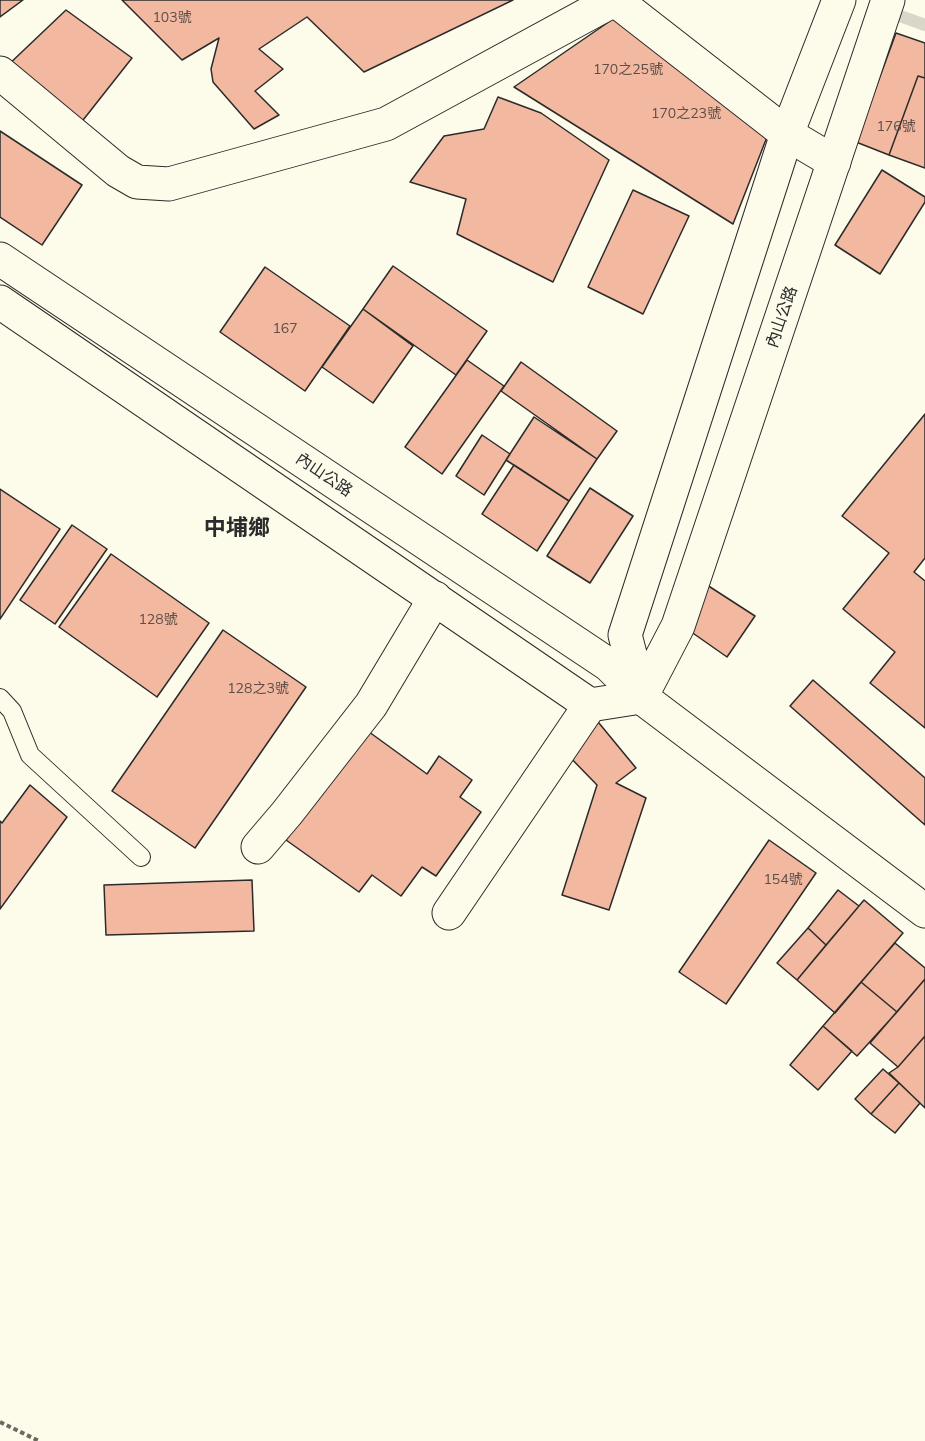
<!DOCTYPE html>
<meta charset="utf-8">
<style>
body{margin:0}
canvas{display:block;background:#fdfbea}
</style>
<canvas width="925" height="1441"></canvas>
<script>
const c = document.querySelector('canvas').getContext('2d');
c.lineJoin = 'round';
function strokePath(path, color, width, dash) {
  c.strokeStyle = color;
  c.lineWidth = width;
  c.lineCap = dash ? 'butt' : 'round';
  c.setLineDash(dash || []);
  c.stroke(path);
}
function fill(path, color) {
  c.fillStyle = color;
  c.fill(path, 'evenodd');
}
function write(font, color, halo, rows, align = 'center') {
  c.font = font + ' Mulish,"Noto Sans TC",sans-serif';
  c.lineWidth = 4.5;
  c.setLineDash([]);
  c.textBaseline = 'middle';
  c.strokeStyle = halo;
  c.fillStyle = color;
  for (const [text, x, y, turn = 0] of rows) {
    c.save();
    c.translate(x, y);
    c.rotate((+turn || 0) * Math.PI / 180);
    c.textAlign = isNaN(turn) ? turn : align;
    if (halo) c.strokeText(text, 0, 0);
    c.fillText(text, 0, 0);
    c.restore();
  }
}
strokePath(new Path2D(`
 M900 16 925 25`), '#d8d7c9', 12);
const building = new Path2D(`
 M0 0H23L0 17Z
 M122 0H513L364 72 307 17 259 49 283 69 255 91 279 115 254 129 213 82 211 69 219 38 182 60Z
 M66 10 132 58 76 129 5 68Z
 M613 19 767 137 733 224 514 87Z
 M896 33 925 43V78L918 76 889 155 856 142Z
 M918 76 925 78V168L889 155Z
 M498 97 541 113 609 160 553 282 457 234 466 199 410 182 444 136 484 129Z
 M0 131 82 185 42 245 0 217Z
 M882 170 925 197V202L880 274 835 245Z
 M633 190 689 216 643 314 588 287Z
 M393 266 487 331 456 375 363 309Z
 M265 267 350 326 305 391 220 332Z
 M363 309 413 346 373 403 322 367Z
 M467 360 504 386 442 474 405 447Z
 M521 362 617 431 597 459 501 391Z
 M925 414V558L914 572 925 581V728L870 683 895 652 843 609 889 553 842 516Z
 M534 417 597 459 569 501 506 460Z
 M482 435 510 454 484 495 456 476Z
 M514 465 569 501 537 551 482 514Z
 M590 488 633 516 590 583 547 556Z
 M0 489 60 529 0 619Z
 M72 525 107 549 55 624 20 600Z
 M111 554 209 623 157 697 59 627Z
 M707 585 755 616 727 657 687 629Z
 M223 630 306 687 195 848 112 791Z
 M813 680 925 778V825L790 706Z
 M594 717 636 768 616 783 646 798 609 910 562 895 597 785 562 749Z
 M365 729 427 774 439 756 472 780 460 797 481 812 436 876 422 867 401 896 372 875 359 892 286 840Z
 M30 785 67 817 0 909V821L2 823Z
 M769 840 816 873 726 1004 679 972Z
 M252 880 254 931 106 935 104 885Z
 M838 890 859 906 826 945 808 928Z
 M864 900 903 933 835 1013 797 980Z
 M808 928 826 945 797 980 777 963Z
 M895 943 925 968V979L897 1012 861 982Z
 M925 979V1036L898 1067 870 1043Z
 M861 982 897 1012 857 1056 823 1026Z
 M823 1026 852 1051 818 1090 790 1065Z
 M925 1036V1108L889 1073 898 1067Z
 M883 1069 899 1083 871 1114 855 1099Z
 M899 1083 920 1103 895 1133 871 1114Z`);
fill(building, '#f2b8a0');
strokePath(building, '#2b2b2b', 1.5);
const service = new Path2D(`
 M0 698 12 711 30 755 141 857`);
const minor = new Path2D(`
 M615 0 787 134 834 162
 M0 73 118 171 137 182 169 184 386 124 614 0
 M258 847 287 813 371 705 435 598
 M449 913 590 705`);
const tertiary = new Path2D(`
 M641 697 925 911`);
const primary = new Path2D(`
 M0 259 609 665 641 697
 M0 302 590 705 641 697
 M641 696 625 635 787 134 839 0
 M641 697 678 626 888 0`);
strokePath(service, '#2b2b2b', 20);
strokePath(minor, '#2b2b2b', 35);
strokePath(tertiary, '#2b2b2b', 35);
strokePath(primary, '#2b2b2b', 35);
strokePath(new Path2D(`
 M0 1422 39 1441`), '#6a6964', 4, [4.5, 3]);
strokePath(service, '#fdfbea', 18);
strokePath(minor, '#fdfbea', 33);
strokePath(tertiary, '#fdfbea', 33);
strokePath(primary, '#fdfbea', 33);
write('14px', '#5d4e48', null, [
 ["103號",172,18],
 ["170之25號",628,70],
 ["170之23號",686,114],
 ["176號",896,127],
 ["167",285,329],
 ["128號",158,620],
 ["128之3號",258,689],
 ["154號",783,880]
]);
write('16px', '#2b2b2b', '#fdfbea', [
 ["內山公路",782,317,-71],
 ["內山公路",324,475,34]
]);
write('bold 22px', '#2b2b2b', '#fdfbea', [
 ["中埔鄉",237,528]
]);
</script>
